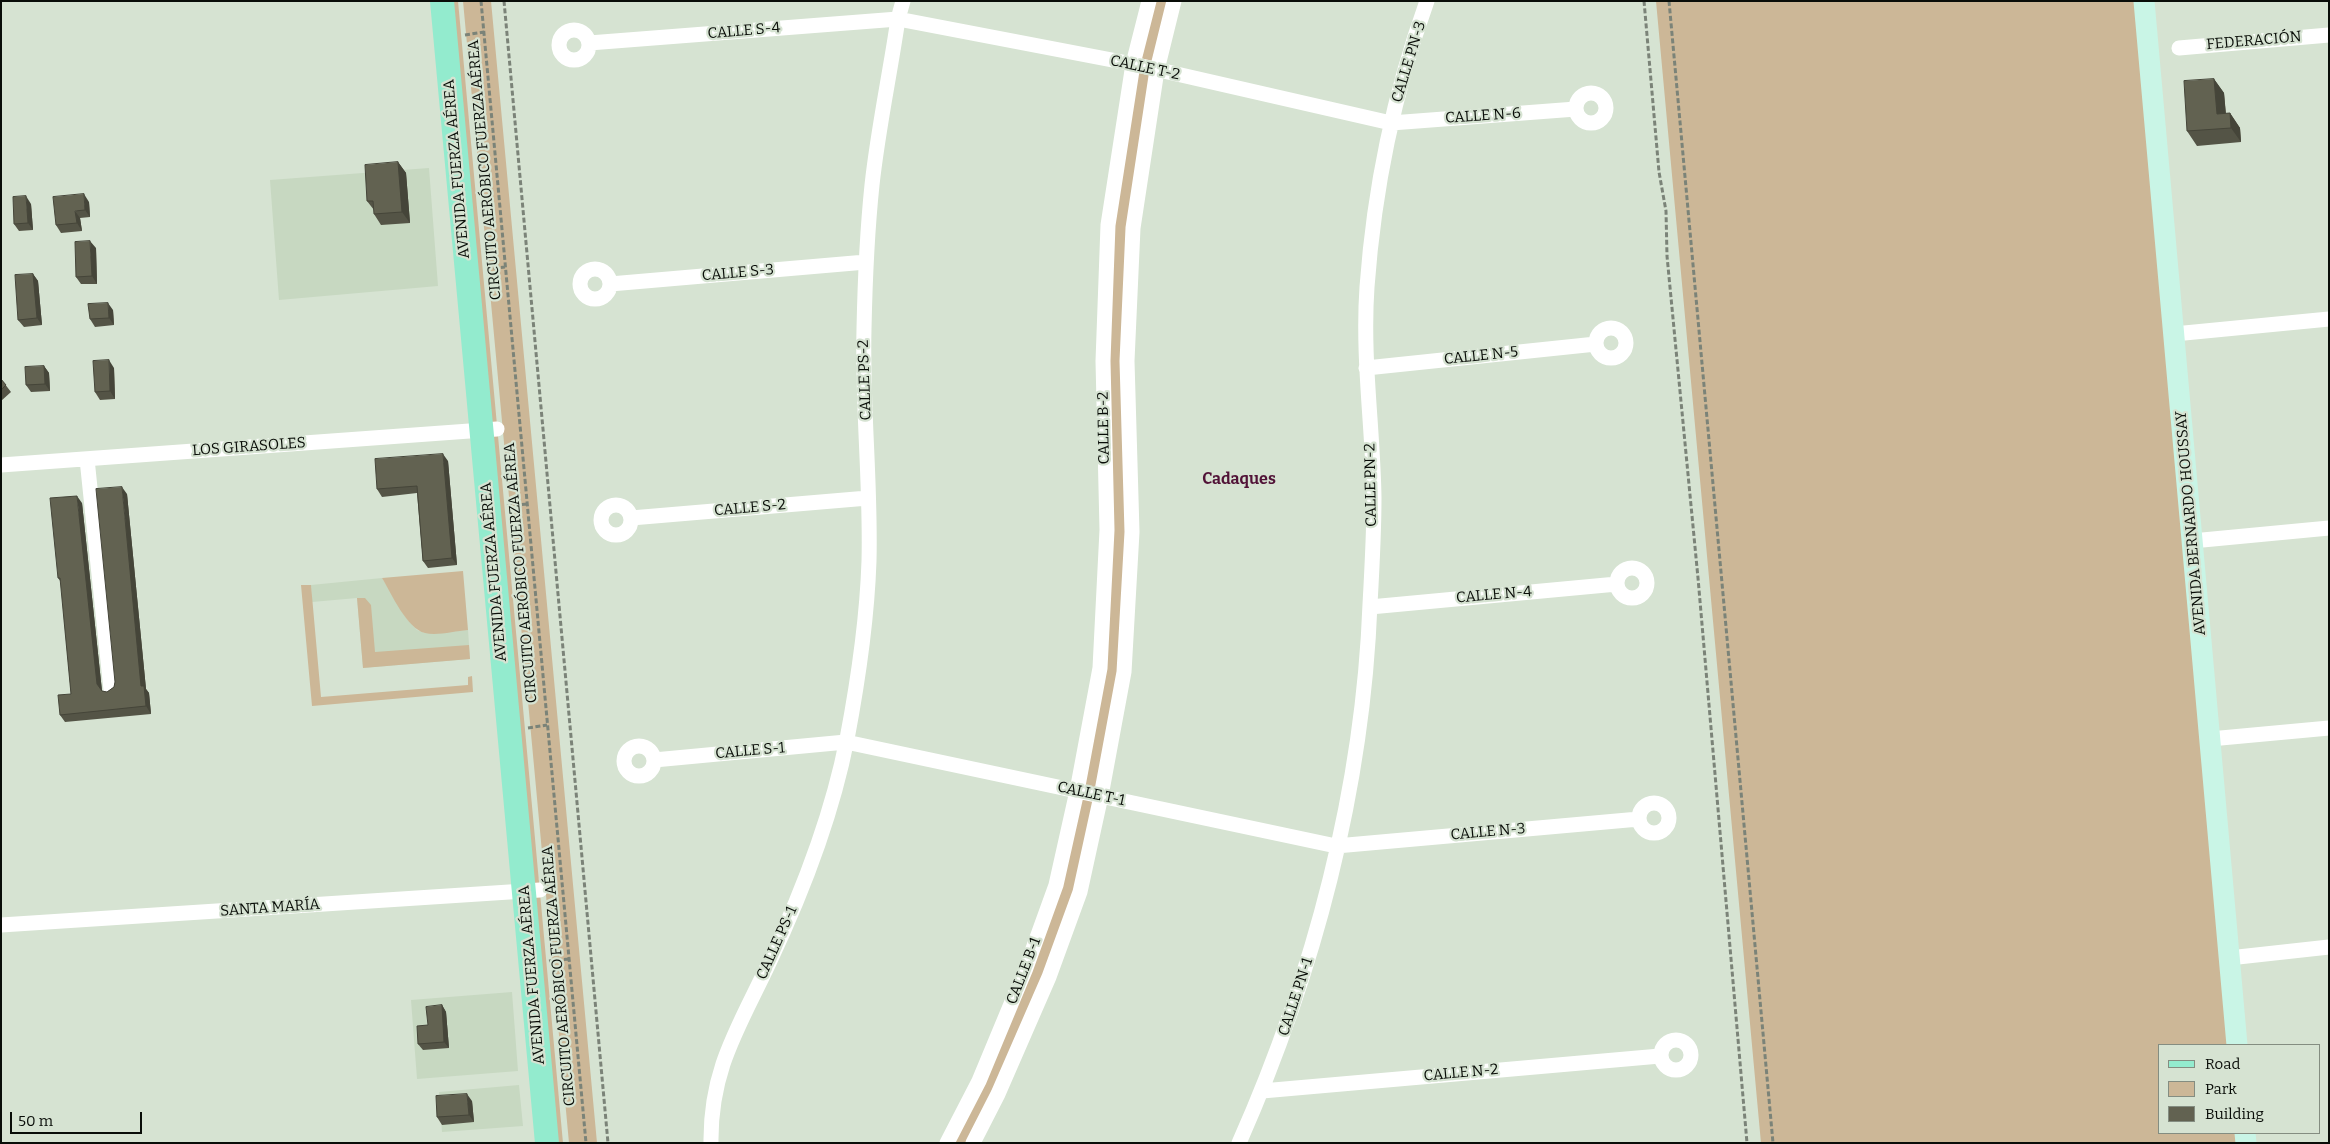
<!DOCTYPE html>
<meta charset="utf-8">
<style>
body{margin:0}
#map{position:relative;width:2330px;height:1144px;overflow:hidden;background:#d6e3d2;font-family:Bitter,serif}
canvas{display:block}
.frame{position:absolute;inset:0;border:2px solid #090d08;pointer-events:none}
.legend{position:absolute;left:2158px;top:1044px;width:162px;height:90px;box-sizing:border-box;background:#d6e3d2;border:1px solid #848d81;margin:0;padding:6px 9px;list-style:none;font-size:15px;color:#090d08}
.legend li{display:flex;align-items:center;gap:10px;height:25px}
.legend b{width:25px;border:1px solid #848d81}
.scale{position:absolute;left:10px;top:1112px;width:132px;height:22px;box-sizing:border-box;border:2px solid #090d08;border-top:0;padding-left:6px;font-size:15px;line-height:18px;white-space:nowrap;color:#090d08;-webkit-text-stroke:4px #d6e3d2;paint-order:stroke}
</style>
<div id="map">
<canvas width="2330" height="1144"></canvas>
<div class="frame"></div>
<ul class="legend">
<li><b style="height:6px;background:#93ebce"></b>Road</li>
<li><b style="height:14px;background:#ccb797"></b>Park</li>
<li><b style="height:14px;background:#626251"></b>Building</li>
</ul>
<div class="scale">50 m</div>
</div>
<script>
const c = document.querySelector('canvas').getContext('2d');
c.lineJoin = 'round';
function fill(path, color) {
  c.fillStyle = color;
  c.fill(path, 'evenodd');
}
function strokePath(path, color, width, dash) {
  c.strokeStyle = color;
  c.lineWidth = width;
  c.lineCap = dash ? 'butt' : 'round';
  c.setLineDash(dash || []);
  c.stroke(path);
}
function write(font, color, halo, rows, align = 'center') {
  c.font = font + ' Bitter,serif';
  c.lineWidth = 4.5;
  c.setLineDash([]);
  c.textBaseline = 'middle';
  c.strokeStyle = halo;
  c.fillStyle = color;
  for (const [text, x, y, turn = 0] of rows) {
    c.save();
    c.translate(x, y);
    c.rotate((+turn || 0) * Math.PI / 180);
    c.textAlign = isNaN(turn) ? turn : align;
    if (halo) c.strokeText(text, 0, 0);
    c.fillText(text, 0, 0);
    c.restore();
  }
}
fill(new Path2D(`
 M429 168 438 286 279 300 270 180Z
 M382 578 407 619 417 630 425 633 468 630 470 659 363 668 357 598 312 602 311 585Z
 M512 992 518 1071 417 1079 411 1000Z
 M519 1085 523 1126 442 1132 439 1092Z`), '#c7d8c1');
fill(new Path2D(`
 M442 1H458L563 1143H547Z
 M463 1H491L597 1143H569Z
 M1149 1H1174L1133 228 1124 672 1080 892 973 1143H947L1056 885 1100 668 1108 225Z
 M1656 1H2144L2237 1045H2159V1133H2245L2246 1143H1761Z
 M463 571 468 630C455 631 437 636 425 633 407 629 391 593 382 578Z
 M301 585H311L321 697 468 685V677L472 676 473 692 312 706Z
 M357 598H365L371 605 375 652 469 645 470 659 363 668Z`), '#ccb797');
strokePath(new Path2D(`
 M481 1 586 1143
 M504 1 608 1143
 M1644 1 1659 172 1666 211 1667 256 1698 578 1747 1143
 M1669 1 1773 1143
 M465 35 484 32
 M486 269 505 267
 M507 506 527 504
 M528 728 547 725
 M549 961 568 959`), '#7b8378', 3, [5, 2.5]);
strokePath(new Path2D(`
 M559 45a15 15 0 1 1 30 0a15 15 0 1 1-30 0Z
 M589 43 898 19 1133 64 1391 123 1576 109
 M2179 48 2329 35
 M1576 108a15 15 0 1 1 30 0a15 15 0 1 1-30 0Z
 M580 284a15 15 0 1 1 30 0a15 15 0 1 1-30 0Z
 M610 284 866 262
 M1596 343a15 15 0 1 1 30 0a15 15 0 1 1-30 0Z
 M2174 334 2329 319
 M1366 368 1596 344
 M87 459 111 690
 M1 465 497 429
 M601 520a15 15 0 1 1 30 0a15 15 0 1 1-30 0Z
 M631 518 868 498
 M2192 541 2329 528
 M1617 583a15 15 0 1 1 30 0a15 15 0 1 1-30 0Z
 M1370 607 1617 584
 M2210 739 2329 728
 M624 761a15 15 0 1 1 30 0a15 15 0 1 1-30 0Z
 M654 760 846 742 1336 846 1639 819
 M1639 818a15 15 0 1 1 30 0a15 15 0 1 1-30 0Z
 M1 925 540 890
 M2229 958 2329 947
 M1661 1055a15 15 0 1 1 30 0a15 15 0 1 1-30 0Z
 M1262 1091 1660 1056
 M711 1143C710 1069 739 1027 769 963 802 893 832 816 847 739 858 681 867 621 869 561 871 484 862 407 864 329 865 281 867 233 872 185 878 129 890 74 898 19L903 1
 M947 1143 979 1081 1026 968 1056 885 1077 791 1100 668 1107 530 1103 361 1108 225 1133 64 1149 1
 M973 1143 998 1094 1049 977 1080 892 1101 796 1124 672 1132 532 1127 361 1133 228 1157 70 1174 1
 M1239 1143C1314 974 1363 789 1370 604 1372 569 1374 533 1374 498 1373 428 1362 358 1367 287 1374 190 1394 93 1427 1`), '#fff', 15);
strokePath(new Path2D(`
 M2144 1 2237 1045
 M2245 1133 2246 1143`), '#c9f5e6', 21);
strokePath(new Path2D(`
 M442 1 547 1143`), '#93ebce', 24);
fill(new Path2D(`
 M2214 79 2224 93 2226 114 2230 113 2240 128 2241 142 2197 146 2187 131Z
 M398 162 406 173 410 223 381 225 374 214V210L367 201Z
 M89 202 90 217 80 218 82 231 61 233 56 225Z
 M31 204 33 230 19 231 14 224Z
 M96 248 97 284H81L76 277Z
 M33 274 38 281 42 325 24 327 18 320Z
 M113 310 114 325 95 327 90 319Z
 M44 366 49 373 50 391 31 392 26 385Z
 M114 368 115 399 100 400 95 392Z
 M1 379 11 392 1 401Z
 M448 461 457 565 428 568 423 561 417 493 382 497 377 489Z
 M127 494 146 689 149 693 151 714 65 722 60 715 71 694 61 582 58 578 82 503 102 691 107 692 114 687 115 682Z
 M442 1005 446 1012 449 1048 423 1050 418 1044Z
 M472 1101 474 1122 442 1125 437 1117Z`), '#545446');
fill(new Path2D(`
 M2214 79 2224 93 2227 129 2217 114Z
 M2230 113 2240 128 2241 142 2231 128Z
 M398 162 406 173 410 223 402 212Z
 M84 194 89 202 90 217 85 210Z
 M26 196 31 204 33 230 28 223Z
 M75 211 80 218 82 231 77 223Z
 M90 241 96 248 97 284 92 276Z
 M33 274 38 281 42 325 37 318Z
 M108 303 113 310 114 325 109 318Z
 M109 360 114 368 115 399 110 391Z
 M44 366 49 373 50 391 45 384Z
 M443 454 448 461 457 565 452 558Z
 M122 487 127 494 146 689 149 693 151 714 146 706 141 686Z
 M77 496 82 503 102 691 97 684Z
 M442 1005 446 1012 449 1048 444 1042Z
 M467 1094 472 1101 474 1122 469 1115Z`), '#454539');
const building = new Path2D(`
 M2214 79 2217 114 2230 113 2231 128 2187 131 2184 81Z
 M398 162 402 212 374 214 373 201H367L365 165Z
 M84 194 85 210 75 211 77 223 56 225 53 197Z
 M26 196 28 223 14 224 13 197Z
 M90 241 92 276 76 277 75 242Z
 M33 274 37 318 18 320 15 275Z
 M108 303 109 318 90 319 88 304Z
 M109 360 110 391 95 392 93 361Z
 M44 366 45 384 26 385 25 367Z
 M1 379 6 385 1 390Z
 M443 454 452 558 423 561 417 486 377 489 375 459Z
 M122 487 141 686H144L146 706 60 715 58 695 71 694 60 578H58L50 498 77 496 97 684 102 691 107 692 114 687 115 682 96 489Z
 M442 1005 444 1042 418 1044 417 1026 428 1025 426 1007Z
 M467 1094 469 1115 437 1117 436 1096Z`);
fill(building, '#626251');
strokePath(building, '#454539', 1);
write('15px', '#090d08', '#d6e3d2', [
 ["CALLE S-4",744,31,-5],
 ["FEDERACIÓN",2254,41,-5],
 ["CALLE PN-3",1409,62,-73],
 ["CALLE T-2",1145,68,12],
 ["CALLE N-6",1483,116,-4],
 ["AVENIDA FUERZA AÉREA",457,169,-95],
 ["CIRCUITO AERÓBICO FUERZA AÉREA",485,170,-95],
 ["CALLE S-3",738,273,-5],
 ["CALLE N-5",1481,356,-6],
 ["CALLE PS-2",865,380,-92],
 ["CALLE B-2",1104,428,-91],
 ["LOS GIRASOLES",249,447,-4],
 ["CALLE PN-2",1371,485,-91],
 ["CALLE S-2",750,508,-5],
 ["AVENIDA BERNARDO HOUSSAY",2191,523,-95],
 ["AVENIDA FUERZA AÉREA",494,572,-95],
 ["CIRCUITO AERÓBICO FUERZA AÉREA",521,573,-95],
 ["CALLE N-4",1494,595,-5],
 ["CALLE S-1",750,751,-5],
 ["CALLE T-1",1091,794,12],
 ["CALLE N-3",1488,832,-5],
 ["SANTA MARÍA",270,908,-4],
 ["CALLE PS-1",777,943,-66],
 ["CALLE B-1",1024,971,-69],
 ["AVENIDA FUERZA AÉREA",532,975,-95],
 ["CIRCUITO AERÓBICO FUERZA AÉREA",559,976,-95],
 ["CALLE PN-1",1296,997,-72],
 ["CALLE N-2",1461,1073,-5]
]);
write('bold 16px', '#511337', '#d6e3d2', [
 ["Cadaques",1239,480]
]);
</script>
